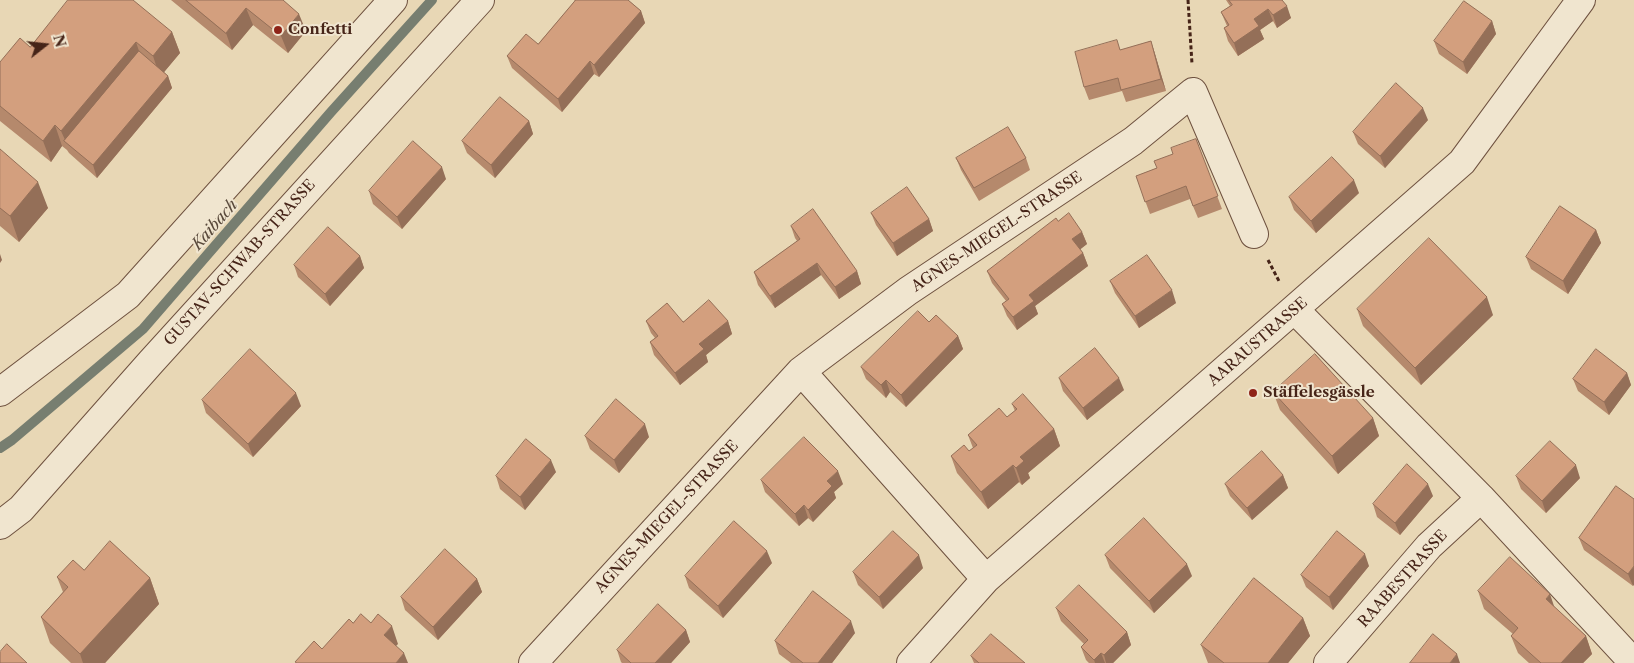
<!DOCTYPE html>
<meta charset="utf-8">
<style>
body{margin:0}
#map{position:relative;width:1634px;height:663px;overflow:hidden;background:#e8d7b5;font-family:"Libre Caslon Text",serif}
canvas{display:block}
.north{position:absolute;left:20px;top:20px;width:50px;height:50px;-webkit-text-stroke:4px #f0e5cf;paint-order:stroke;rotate:74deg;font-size:14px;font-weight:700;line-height:20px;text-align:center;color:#462418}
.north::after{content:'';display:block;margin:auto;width:18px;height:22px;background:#462418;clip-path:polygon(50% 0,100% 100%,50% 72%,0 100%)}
</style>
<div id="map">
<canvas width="1634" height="663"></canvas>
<div class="north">N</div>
</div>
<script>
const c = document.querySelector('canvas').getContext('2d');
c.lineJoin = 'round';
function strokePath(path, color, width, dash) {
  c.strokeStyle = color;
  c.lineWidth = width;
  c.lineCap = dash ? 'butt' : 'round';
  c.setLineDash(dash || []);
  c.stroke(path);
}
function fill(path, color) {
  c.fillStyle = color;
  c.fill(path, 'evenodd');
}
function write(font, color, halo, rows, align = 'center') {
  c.font = font + ' "Libre Caslon Text",serif';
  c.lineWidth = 4;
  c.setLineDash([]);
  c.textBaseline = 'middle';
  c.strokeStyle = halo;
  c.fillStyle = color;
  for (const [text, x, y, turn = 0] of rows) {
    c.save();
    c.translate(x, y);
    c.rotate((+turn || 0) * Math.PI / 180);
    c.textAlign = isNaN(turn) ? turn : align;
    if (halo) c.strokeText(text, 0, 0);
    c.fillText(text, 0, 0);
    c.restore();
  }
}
strokePath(new Path2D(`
 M0 448 12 440 143 329 331 112 432 0`), '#777e70', 10);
const minor = new Path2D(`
 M1295 310 1481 498 1634 663
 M801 371 986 579
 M0 392 128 295 393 0
 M0 525 21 509 151 362 480 0
 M533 663 801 371 908 291 1133 141 1193 92 1254 234
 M911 663 986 579 1462 162 1581 0
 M1328 663 1429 546 1481 498`);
strokePath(minor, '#6e513f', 30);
strokePath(new Path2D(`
 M1188 0 1192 64
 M1268 260 1280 283`), '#462418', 3, [4, 2.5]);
strokePath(minor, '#f0e5cf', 28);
fill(new Path2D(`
 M171 0H283L306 31 288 53 253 25 232 50Z
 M574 0H628L641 11 645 23 599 77 594 74 562 112 512 68 507 56 538 44 575 1Z
 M1226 0H1282L1291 18 1277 28 1273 21 1260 30 1264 39 1238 56 1228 41 1224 28 1227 26 1221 12 1230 6Z
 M1492 21 1496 34 1467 74 1439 54 1434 41Z
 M172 32 180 53 164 72 168 76 172 88 97 178 69 153 67 150 62 146 51 162 0 121V62Z
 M1151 41 1155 54 1166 91 1126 102 1122 91 1089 100 1084 87 1121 50Z
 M1428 120 1385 168 1358 144 1353 132Z
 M529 121 533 134 495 178 467 153 462 141Z
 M1196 139 1222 209 1198 218 1190 199 1150 214 1136 176 1157 168 1173 154Z
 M0 149 48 208 19 242 0 226Z
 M956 158H1026L1030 170 979 201 961 170Z
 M446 179 402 229 373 204 369 191Z
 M1359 193 1316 233 1294 210 1289 197Z
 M871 213 929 219 933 231 897 256 876 225Z
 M1058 221 1082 232 1087 244 1080 249 1083 253 1088 266 1035 306 1038 314 1017 330 1007 316 1002 304 1006 301 992 283 987 271Z
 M791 226 857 271 861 284 839 299 821 275 775 308 758 285 754 272 797 241 795 238Z
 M1596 230 1601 243 1568 294 1531 269 1526 257Z
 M360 256 364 268 330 306 298 277 294 265Z
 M1110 281 1176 303 1139 328 1115 293Z
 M1357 309 1493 315 1421 385 1363 326Z
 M646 321H728L732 334 706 355 708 362 680 385 654 355 650 342 655 338 651 333Z
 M929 322 958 336 963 349 906 407 890 392 886 398 866 379 861 367Z
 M1627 373 1631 385 1609 415 1578 391 1573 379Z
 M1059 378 1124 390 1087 420 1063 391Z
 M1273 392 1373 418 1379 436 1338 474 1280 410Z
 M202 400 301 406 253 457 206 413Z
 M1012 404 1054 429 1060 446 1028 473 1030 478 1022 485 1019 482 988 509 957 473 951 456 969 451 973 448 968 435 1007 417 1015 411Z
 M585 436 649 437 619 473 590 449Z
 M556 472 525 510 500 489 496 476Z
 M1283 475 1288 488 1252 520 1230 496 1225 484Z
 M1516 476 1580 478 1546 513 1521 489Z
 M761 480 843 484 834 492 836 498 813 522 808 518 799 526 765 492Z
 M1616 486 1633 586 1584 550 1579 538Z
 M1433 496 1400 535 1377 517 1373 504Z
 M1105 555 1192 576 1154 613 1110 568Z
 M772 563 723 618 689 588 685 576Z
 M1369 566 1333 610 1306 587 1301 575Z
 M923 568 883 609 858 585 853 572Z
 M84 570 150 578 159 604 105 663H71L50 643 41 617 63 592 57 577Z
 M477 579 482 592 438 640 405 610 401 597Z
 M1478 591 1554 607 1586 636 1592 654 1583 663H1529L1518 653 1511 636 1513 634 1484 609Z
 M1056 608 1127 632 1131 645 1113 663H1089L1086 660 1081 647 1084 644 1061 621Z
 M1303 618 1310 636 1288 663H1208L1201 645Z
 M686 630 690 642 671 663H622L621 662 617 650Z
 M855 633 832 663H791L779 654 775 641Z
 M971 656 1025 663H974Z`), '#b5896c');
fill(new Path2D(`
 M1287 6 1291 18 1277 28 1273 15Z
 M246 8 253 25 232 50 226 33Z
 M1268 9 1273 21 1260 30 1264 39 1238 56 1234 43 1254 19Z
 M641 11 645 23 599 77 594 65Z
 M299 14 306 31 288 53 281 36Z
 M1492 21 1496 34 1467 74 1463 62Z
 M172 32 180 53 160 77 153 56Z
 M1151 41 1155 54 1166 91 1161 79Z
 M136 42 143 63 66 142 61 131Z
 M590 61 594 74 562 112 558 99Z
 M168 76 172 88 97 178 93 165Z
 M1423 108 1428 120 1385 168 1380 156Z
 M529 121 533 134 495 178 491 165Z
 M55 125 62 146 51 162 43 141Z
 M442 167 446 179 402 229 397 217Z
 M1354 180 1359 193 1316 233 1311 221Z
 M38 182 48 208 19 242 10 216Z
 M929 219 933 231 897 256 893 243Z
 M1596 230 1601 243 1568 294 1563 281Z
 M1082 232 1087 244 1077 252 1072 239Z
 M1083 253 1088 266 1035 306 1038 314 1017 330 1013 317 1029 295Z
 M0 254 2 260 0 263Z
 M360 256 364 268 330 306 325 294Z
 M817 263 821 275 775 308 770 296Z
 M857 271 861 284 839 299 835 287Z
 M1172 290 1176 303 1139 328 1135 316Z
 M1487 297 1493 315 1421 385 1415 368Z
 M728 321 732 334 706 355 708 362 680 385 675 373 699 344Z
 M958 336 963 349 906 407 901 395Z
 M1627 373 1631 385 1609 415 1604 402Z
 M1119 378 1124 390 1087 420 1083 408Z
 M886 380 890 392 886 398 881 385Z
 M296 393 301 406 253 457 248 444Z
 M1373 418 1379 436 1338 474 1332 456Z
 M645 424 649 437 619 473 614 460Z
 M1054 429 1060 446 1028 473 1030 478 1022 485 1016 468 1020 457Z
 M551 460 556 472 525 510 520 497Z
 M1013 465 1019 482 988 509 981 492Z
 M1576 465 1580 478 1546 513 1542 501Z
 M838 471 843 484 834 492 836 498 813 522 808 510 827 481Z
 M1283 475 1288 488 1252 520 1247 508Z
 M1428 484 1433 496 1400 535 1395 523Z
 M804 505 808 518 799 526 795 514Z
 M767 551 772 563 723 618 718 606Z
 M1365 554 1369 566 1333 610 1329 597Z
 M919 555 923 568 883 609 879 597Z
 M1187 564 1192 576 1154 613 1149 601Z
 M1634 566V585L1633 586 1628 574Z
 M150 578 159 604 105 663H83L80 654Z
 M477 579 482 592 438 640 433 627Z
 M1550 594 1556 612 1546 599Z
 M1303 618 1310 636 1288 663H1268Z
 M851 621 855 633 832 663H818Z
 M392 626 398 644 390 652 384 635Z
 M686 630 690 642 671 663H655Z
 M1127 632 1131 645 1113 663H1106L1104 655Z
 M1586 636 1592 654 1583 663H1561Z
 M404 653 408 663H396Z
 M1101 653 1105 663H1095L1094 660Z
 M1457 654 1460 663H1450Z`), '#946f58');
const building = new Path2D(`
 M68 0H133L172 32 153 56 136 42 61 131 55 125 43 141 0 106V62L20 38 30 47Z
 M186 0H283L299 14 281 36 246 8 226 33Z
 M576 0H628L641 11 594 65 590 61 558 99 507 56 526 34 538 44Z
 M1229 0H1282L1287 6 1273 15 1268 9 1254 19 1259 26 1234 43 1224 28 1229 25 1221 12 1232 5Z
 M1464 1 1492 21 1463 62 1434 41Z
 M1117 40 1120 50 1151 41 1161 79 1121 90 1118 78 1084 87 1075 52Z
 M139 51 168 76 93 165 64 141Z
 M1396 83 1423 108 1380 156 1353 132Z
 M500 97 529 121 491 165 462 141Z
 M1008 127 1026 158 974 188 956 158Z
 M1196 139 1218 196 1193 206 1186 186 1145 202 1136 176 1157 168 1154 161 1173 154 1171 148Z
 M413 141 442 167 397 217 369 191Z
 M0 149 38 182 10 216 0 208Z
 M1332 157 1354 180 1311 221 1289 197Z
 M907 187 929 219 893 243 871 213Z
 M1560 206 1596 230 1563 281 1526 257Z
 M813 209 857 271 835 287 817 263 770 296 754 272 800 239 791 226Z
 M1069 213 1082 232 1072 239 1083 253 1029 295 1034 301 1013 317 1002 304 1009 299 987 271 1056 218 1058 221Z
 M328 227 360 256 325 294 294 265Z
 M1429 238 1487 297 1415 368 1357 309Z
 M1147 255 1172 290 1135 316 1110 281Z
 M709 300 728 321 699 344 704 349 675 373 650 342 658 336 646 321 667 303 683 322Z
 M918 311 929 322 936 315 958 336 901 395 886 380 881 385 861 367Z
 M1095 348 1119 378 1083 408 1059 378Z
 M250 349 296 393 248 444 202 400Z
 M1596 349 1627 373 1604 402 1573 379Z
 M1315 354 1373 418 1332 456 1273 392Z
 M1023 394 1054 429 1020 457 1024 461 1016 468 1013 465 981 492 951 456 964 445 969 451 977 445 968 435 999 408 1007 417 1017 409 1012 404Z
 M616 399 645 424 614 460 585 436Z
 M804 437 838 471 827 481 832 486 808 510 804 505 795 514 761 480Z
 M526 439 551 460 520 497 496 476Z
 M1550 441 1576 465 1542 501 1516 476Z
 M1262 451 1283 475 1247 508 1225 484Z
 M1407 464 1428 484 1395 523 1373 504Z
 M1616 486 1634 499V566L1628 574 1579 538Z
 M1144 518 1187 564 1149 601 1105 555Z
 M734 521 767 551 718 606 685 576Z
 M893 531 919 555 879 597 853 572Z
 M1337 531 1365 554 1329 597 1301 575Z
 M110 541 150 578 80 654 41 617 68 587 57 577 73 560 84 570Z
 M445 549 477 579 433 627 401 597Z
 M1510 557 1550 594 1546 599 1586 636 1561 663H1541L1511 636 1518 628 1478 591Z
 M1254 578 1303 618 1268 663H1224L1201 645Z
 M1079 585 1127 632 1104 655 1101 653 1094 660 1081 647 1088 640 1056 608Z
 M813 591 851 621 818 663H803L775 641Z
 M658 604 686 630 655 663H631L617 650Z
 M361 614 371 623 378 614 392 626 384 635 404 653 396 663H297L295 662 314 641 322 649 349 619 353 623Z
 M991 634 1025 663H979L971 656Z
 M1433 634 1457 654 1450 663H1410Z
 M7 644 27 663H0V652Z`);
fill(building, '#d39f7e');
strokePath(building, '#946f58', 1);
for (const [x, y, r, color] of [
 [278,30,5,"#8f2418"],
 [1253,393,5,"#8f2418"]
]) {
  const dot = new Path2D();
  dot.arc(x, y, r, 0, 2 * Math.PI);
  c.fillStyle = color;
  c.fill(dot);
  strokePath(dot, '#f0e5cf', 2);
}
write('bold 15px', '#462418', '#f0e5cf', [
 ["Confetti",288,30],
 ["Stäffelesgässle",1263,393]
], 'left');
write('15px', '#462418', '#f0e5cf', [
 ["AGNES-MIEGEL-STRASSE",997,232,-34],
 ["GUSTAV-SCHWAB-STRASSE",240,263,-48],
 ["AARAUSTRASSE",1258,342,-41],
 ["AGNES-MIEGEL-STRASSE",667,517,-47],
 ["RAABESTRASSE",1403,579,-48]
]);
write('italic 16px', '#5a4a3c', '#f0e5cf', [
 ["Kaibach",215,225,-49]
]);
</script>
